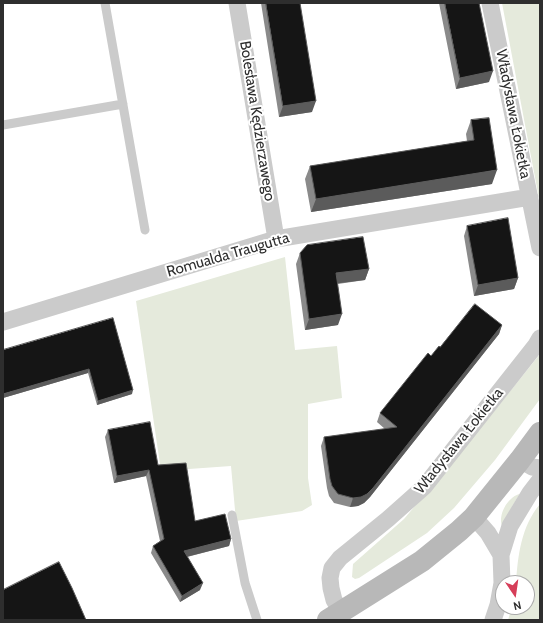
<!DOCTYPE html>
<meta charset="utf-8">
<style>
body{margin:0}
#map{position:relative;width:543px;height:623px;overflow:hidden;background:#fff;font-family:Cabin,sans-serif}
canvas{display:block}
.frame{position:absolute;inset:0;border:4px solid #2e2e2e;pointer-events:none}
.north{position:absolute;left:495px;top:575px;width:40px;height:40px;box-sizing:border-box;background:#fff;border:1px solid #ababab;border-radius:50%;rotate:167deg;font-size:11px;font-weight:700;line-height:16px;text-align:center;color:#2e2e2e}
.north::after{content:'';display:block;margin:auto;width:14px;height:18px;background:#d63e59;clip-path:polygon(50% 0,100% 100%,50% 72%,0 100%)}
</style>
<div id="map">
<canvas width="543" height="623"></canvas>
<div class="frame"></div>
<div class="north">N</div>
</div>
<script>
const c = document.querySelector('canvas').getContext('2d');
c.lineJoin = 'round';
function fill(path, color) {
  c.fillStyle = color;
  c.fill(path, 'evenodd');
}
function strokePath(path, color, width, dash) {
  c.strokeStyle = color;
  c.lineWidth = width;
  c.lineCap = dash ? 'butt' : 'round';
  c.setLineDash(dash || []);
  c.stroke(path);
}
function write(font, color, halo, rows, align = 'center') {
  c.font = font + ' Cabin,sans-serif';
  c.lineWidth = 4;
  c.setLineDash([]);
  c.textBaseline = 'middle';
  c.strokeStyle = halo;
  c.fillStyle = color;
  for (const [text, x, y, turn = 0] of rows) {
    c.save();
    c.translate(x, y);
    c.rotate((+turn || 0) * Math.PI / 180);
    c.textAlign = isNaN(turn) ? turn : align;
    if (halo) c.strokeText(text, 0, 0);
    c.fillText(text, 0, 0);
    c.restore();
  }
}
fill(new Path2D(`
 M502 3H540V204Z
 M285 257 295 350 337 346 342 398 308 404V478L312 505 302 511 236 521 231 466 161 471 136 301Z
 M540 354V399L495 460 454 508 427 533 359 578 355 579 352 577 353 564 404 519 475 435Z
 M519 494V495L513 505 502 526C498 515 507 498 519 494Z
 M540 504V620H508L512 607H527V583H516C518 555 521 527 540 504Z`), '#e5eadc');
strokePath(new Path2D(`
 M105 3 145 230
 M3 125 123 104
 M232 515 245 583 257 620`), '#cbcbcb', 9);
strokePath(new Path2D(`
 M237 3 276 239
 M490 3 540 248
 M3 322 276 239 530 197
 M520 460 532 467 540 468
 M474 517 488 533 501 555 502 583 498 605 493 620
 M501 555 510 526 530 493 540 480
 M341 612 334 600 331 588 330 578 332 568 340 558 388 519 424 487 536 345 540 338`), '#cbcbcb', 17);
strokePath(new Path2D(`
 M328 620 422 561 459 531 474 517 520 460 540 433`), '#b8b8b8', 22);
fill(new Path2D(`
 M261 3H300L312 112 279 117Z
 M439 3H479L489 82 456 89Z
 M471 120 492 184 311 212 305 179 310 166 467 141 466 134Z
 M467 226 518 278 514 289 474 296 464 236Z
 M300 253 369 269 365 280 338 284V325L305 330 296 264Z
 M113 318 132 394 97 405 88 373 3 398Z
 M502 325 499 334 370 497 364 503 358 506 350 507 334 503 329 496 327 488 321 446 324 437 385 429 377 422 380 413 431 356 440 347Z
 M108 430 158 465 195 521 231 539 229 546 187 557 200 590 180 602 151 553 153 546 160 541 146 476 114 483 105 437Z`), '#8a8a8a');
fill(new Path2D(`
 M493 71 489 82 456 89 460 78Z
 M316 101 312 112 279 117 283 106Z
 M497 170 492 184 311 212 316 199Z
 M369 269 365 280 332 284 336 273Z
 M518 278 514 289 474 296 478 285Z
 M342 314 338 325 305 330 309 319Z
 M502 325 499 334 370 497 364 503 358 506 350 507 353 498Z
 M89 369 88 373 3 398V394Z
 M133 390 132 394 97 405 98 401Z
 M149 470 146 476 114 483 117 476Z
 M231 539 229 546 182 558 184 551Z
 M203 583 200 590 180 602 182 596Z`), '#5b5b5b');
const building = new Path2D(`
 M266 3H300L316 101 283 106Z
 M445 3H479L493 71 460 78Z
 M489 118 497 170 316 199 310 166 474 140 471 120Z
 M508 218 518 278 478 285 467 226Z
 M363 237 369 269 336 273 342 314 309 319 300 253 307 245Z
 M475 304 502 325 373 488 367 494 361 497 353 498 338 494 332 486 330 479 324 437 397 427 380 413 428 353 431 356 439 346 440 347Z
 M113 318 133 390 98 401 89 369 3 394V350Z
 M150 422 158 465 186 463 195 521 225 514 231 539 184 551 203 583 182 596 153 546 164 539 149 470 117 476 108 430Z
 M59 562 72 588 86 620H3V590Z`);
fill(building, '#151515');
strokePath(building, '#5b5b5b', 1);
write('15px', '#2e2e2e', '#fff', [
 ["Władysława Łokietka",513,114,79],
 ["Bolesława Kędzierzawego",257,121,81],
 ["Romualda Traugutta",228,255,-16],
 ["Władysława Łokietka",459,441,-51]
]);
</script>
